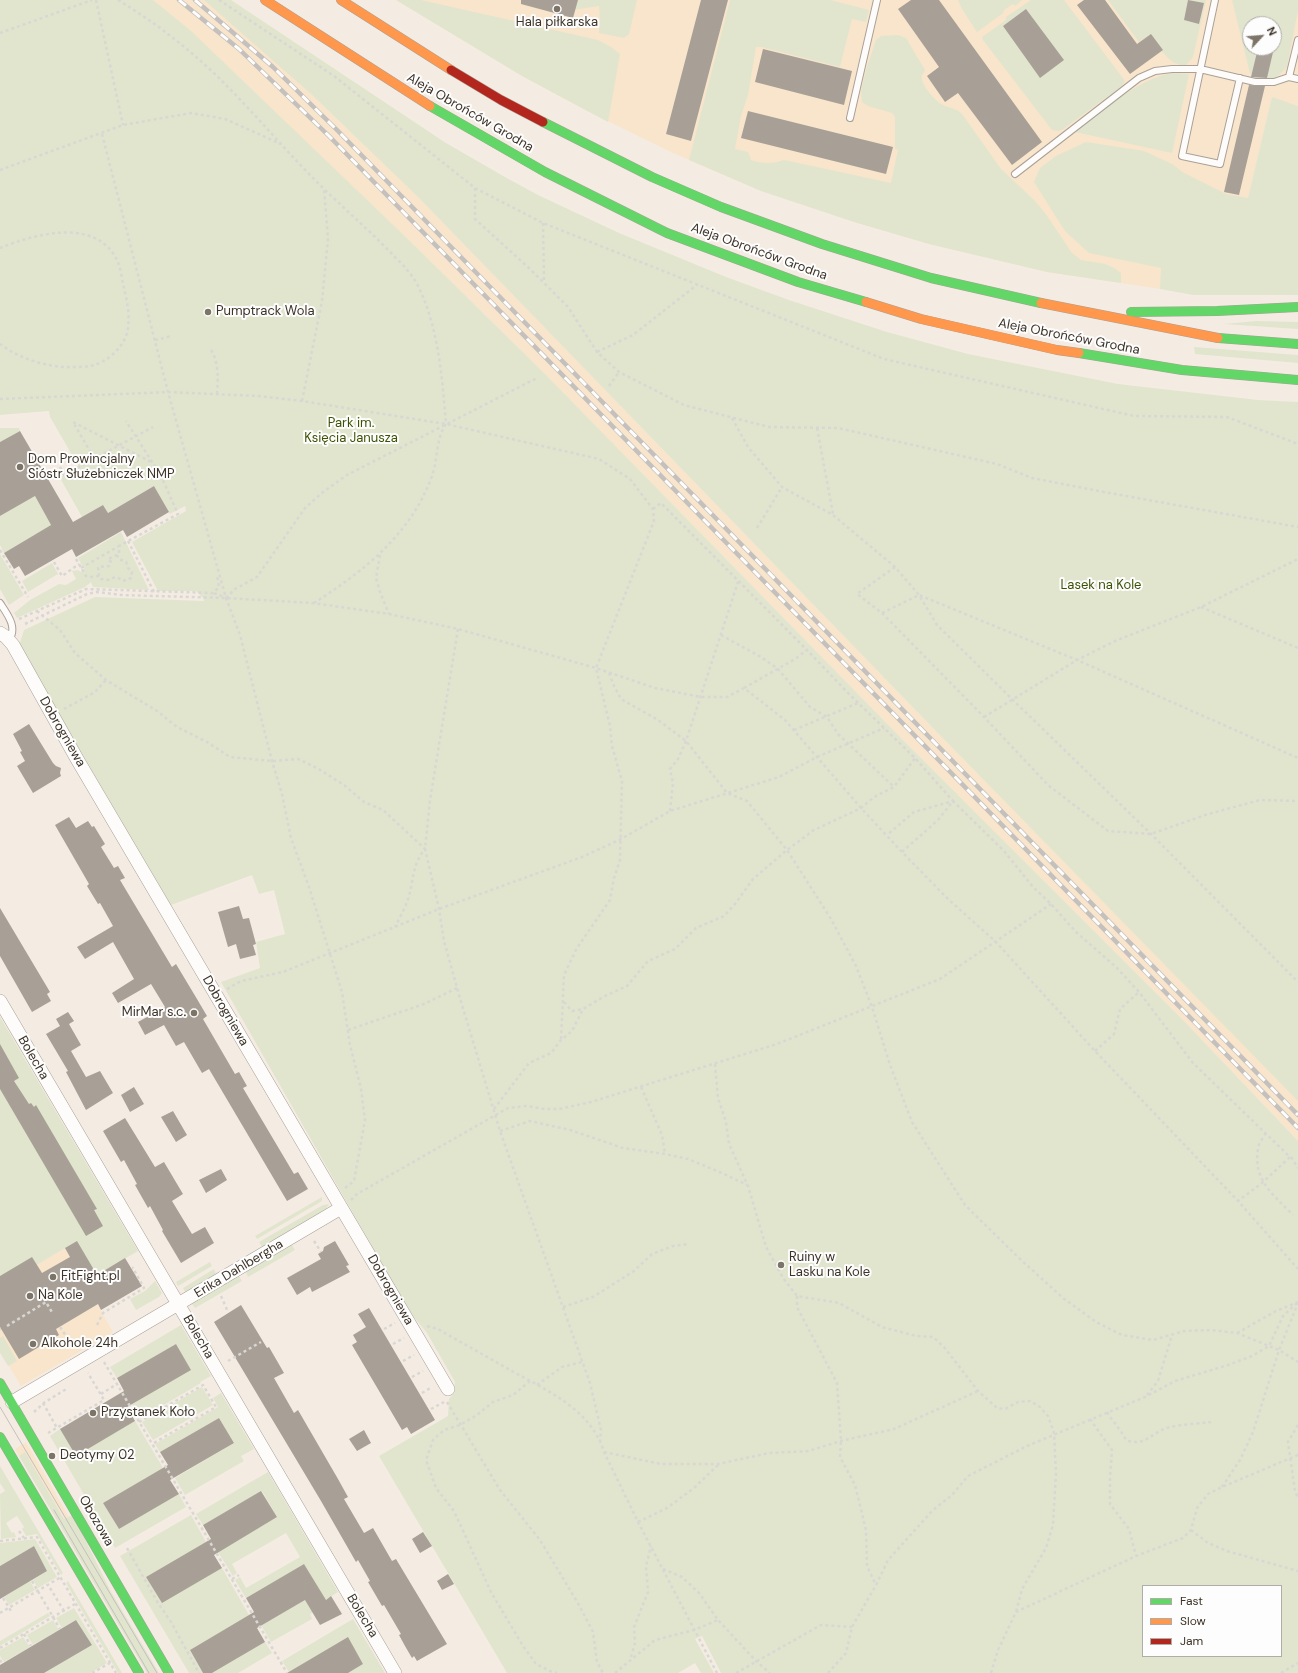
<!DOCTYPE html>
<meta charset="utf-8">
<style>
body{margin:0}
#map{position:relative;width:1298px;height:1673px;overflow:hidden;background:#f4ece2;font-family:"DM Sans",sans-serif}
canvas{display:block}
.legend{position:absolute;left:1142px;top:1585px;width:140px;height:72px;box-sizing:border-box;background:#fdfdfd;border:1px solid #b0aca7;margin:0;padding:5px 7px;list-style:none;font-size:12px;color:#3d3327}
.legend li{display:flex;align-items:center;gap:8px;height:20px}
.legend b{width:20px;border:1px solid #b0aca7}
.north{position:absolute;left:1242px;top:16px;width:40px;height:40px;box-sizing:border-box;background:#fdfdfd;border:1px solid #b0aca7;border-radius:50%;rotate:64deg;font-size:11px;font-weight:700;line-height:16px;text-align:center;color:#3d3327}
.north::after{content:'';display:block;margin:auto;width:14px;height:18px;background:#7d7468;clip-path:polygon(50% 0,100% 100%,50% 72%,0 100%)}
</style>
<div id="map">
<canvas width="1298" height="1673"></canvas>
<ul class="legend">
<li><b style="height:5px;background:#63d668"></b>Fast</li>
<li><b style="height:5px;background:#ff974d"></b>Slow</li>
<li><b style="height:5px;background:#b3261e"></b>Jam</li>
</ul>
<div class="north">N</div>
</div>
<script>
const c = document.querySelector('canvas').getContext('2d');
c.lineJoin = 'round';
function fill(path, color) {
  c.fillStyle = color;
  c.fill(path, 'evenodd');
}
function strokePath(path, color, width, dash) {
  c.strokeStyle = color;
  c.lineWidth = width;
  c.lineCap = dash ? 'butt' : 'round';
  c.setLineDash(dash || []);
  c.stroke(path);
}
function write(font, color, halo, rows, align = 'center') {
  c.font = font + ' "DM Sans",sans-serif';
  c.lineWidth = 4;
  c.setLineDash([]);
  c.textBaseline = 'middle';
  c.strokeStyle = halo;
  c.fillStyle = color;
  for (const [text, x, y, turn = 0] of rows) {
    c.save();
    c.translate(x, y);
    c.rotate((+turn || 0) * Math.PI / 180);
    c.textAlign = isNaN(turn) ? turn : align;
    if (halo) c.strokeText(text, 0, 0);
    c.fillText(text, 0, 0);
    c.restore();
  }
}
fill(new Path2D(`
 M153 0H204L212 5 311 94 418 197 932 727 1298 1100V1141L1183 1020 901 738 546 375 415 246Z
 M396 0H1298V106L1272 98 1234 260 1161 283 1160 289 1047 272 929 244 854 222 761 191 673 153 589 112 522 76ZM1250 24H1274V48H1250Z
 M65 1248 113 1332 21 1386 0 1351V1287Z
 M26 1442 69 1517 65 1520 25 1453 19 1456 15 1449Z`), '#f8e5cb');
fill(new Path2D(`
 M0 0H153L191 31 415 246 546 375 901 738 1183 1020 1298 1141V1673H721L702 1636 695 1639 714 1673H701L695 1663 678 1673H507L379 1456 448 1416 449 1399 454 1393 455 1382 427 1333 409 1311 221 982 260 968 256 942 285 934 274 890 259 894 252 875 171 905 19 646 24 630 95 597 204 601 203 598 196 591H158L132 542 186 511 185 506 170 514 154 486 108 513 103 505 82 517 60 478 79 467 50 417 49 411 0 415ZM1143 1586H1281V1656H1143Z
 M204 0H231L446 143 505 177 538 195 619 233 726 277 789 300 887 332 968 354 1118 384 1258 400 1298 402V1101L932 727 418 197 311 94Z
 M396 0H421L598 40 611 47 620 54 608 122 522 76Z
 M530 0H637L629 34 624 38 599 33 600 21 599 6 573 10Z
 M730 0H830L869 10 866 22 852 19 840 67 761 47H756L748 95 741 116 735 149 748 152 751 160C762 164 773 164 784 160L891 183 898 150 895 149V117L892 113 868 106 862 102 861 91 866 70 876 40 881 36 898 35 906 38 925 70C925 71 922 75 922 75 919 83 936 102 943 105 951 109 955 107 962 114L1001 169 1034 200 1045 213 1072 253 1081 260 1105 264 1114 268 1121 273V283L1047 272 929 244 854 222 761 191 689 160Z
 M958 0H1022L1015 6 1013 4 1004 10 1003 13 977 32 962 9Z
 M1031 0H1064L1125 81 1122 86 1062 130 1058 131 1052 130 983 40 982 37 1006 20V17Z
 M1108 0H1206L1193 57 1186 65C1169 67 1160 47 1150 35L1139 42Z
 M1232 0H1298V10L1287 67 1279 75 1271 79H1258L1250 73ZM1250 24H1274V48H1250Z
 M1172 73 1189 74 1172 153 1075 132C1104 111 1135 80 1172 73Z
 M1272 97 1298 106V295H1193L1160 289 1161 268 1089 253 1065 231 1034 182 1040 168 1056 156 1086 142 1144 151 1172 164 1184 173 1226 194 1248 198Z
 M1256 321 1298 322V329L1224 324Z
 M1194 347 1298 355V363L1195 354Z
 M0 428H19L20 431 0 442Z
 M35 496 51 525 4 553 0 545V516Z
 M121 532 149 590 93 587 91 582 85 587 17 618 14 613 30 600 59 584 66 585 76 579 72 571 78 570 81 572 84 569 78 558Z
 M0 554 24 595 9 605 0 589Z
 M52 563 58 574 28 592 22 581Z
 M0 1017 138 1251 85 1282 65 1248 0 1287Z
 M322 1197V1201L257 1239 255 1236Z
 M329 1204 326 1209 262 1247 259 1242 323 1205Z
 M292 1245 295 1250 248 1277 246 1272Z
 M210 1262 212 1266 178 1286 176 1282Z
 M214 1269 216 1274 185 1292 183 1288Z
 M239 1276 242 1281 195 1308 192 1304Z
 M155 1281 162 1293 159 1297 136 1310 130 1299 145 1291Z
 M181 1325 211 1376 200 1382 201 1383 140 1419 132 1404 190 1369 176 1344 117 1378 110 1367Z
 M3 1336 17 1361 8 1366 0 1353V1338Z
 M202 1387 213 1405 153 1440 142 1422Z
 M221 1393 254 1449 241 1456 244 1461 185 1495 175 1478 234 1443 219 1418 160 1452 155 1444 218 1407 213 1398Z
 M135 1421 163 1468 103 1503 119 1529 179 1494 186 1507 115 1548 50 1436 60 1429 76 1455Z
 M25 1452 64 1519 73 1515 110 1590 159 1673H147L19 1456Z
 M0 1466 63 1573 61 1575 37 1534 26 1536 22 1529 24 1527 17 1516 6 1523 12 1533 14 1532 16 1537 1 1539 0 1494 5 1491 0 1483Z
 M268 1472 338 1592 319 1604 321 1608 310 1614 312 1619 271 1642 261 1625 320 1591 304 1564 246 1598 235 1580 240 1577 246 1588 300 1557 286 1533 232 1564 237 1573 233 1576 218 1552 277 1517 262 1491 203 1525 196 1514Z
 M191 1515 206 1542 146 1577 222 1568 249 1615 190 1650 203 1673H189L120 1556Z
 M35 1539 57 1577 38 1588 33 1580 47 1571 34 1546 0 1566V1543Z
 M30 1581 35 1590 9 1605 4 1597Z
 M68 1581 122 1673H118L66 1583Z
 M74 1608 107 1663 90 1673H44L92 1645 76 1620 62 1628 56 1618Z
 M48 1613 50 1616 0 1646V1641Z
 M353 1619 385 1673H348L363 1664 347 1638 289 1672 282 1661Z
 M53 1620 59 1630 33 1645 27 1635Z
 M23 1637 30 1647 4 1662 0 1656V1650Z
 M265 1642 272 1653 238 1673H212Z`), '#e1e5cd');
fill(new Path2D(`
 M521 0H578L573 18 521 4Z
 M701 0H728L691 141 666 134Z
 M911 0H939L1042 142 1012 165 958 93 945 102 927 76 939 67 898 9Z
 M1084 0H1105L1137 44 1151 34 1163 50 1130 74 1077 5Z
 M1188 0 1204 3 1199 24 1184 20Z
 M1026 9 1064 60 1040 78 1003 26Z
 M1258 48H1274L1267 78 1251 77Z
 M763 49 852 71 844 105 755 82Z
 M1249 85 1265 86 1239 195 1224 192Z
 M748 111 893 147 886 174 741 138Z
 M20 431 73 522 103 505 108 513 154 486 169 512 127 537 123 530 76 557 72 549 25 576 19 566 14 569 4 553 51 525 35 496 0 516V442Z
 M29 724 53 763 56 766 61 768 60 773 61 776 33 793 17 766 25 761 20 752 22 751 13 734Z
 M69 817 76 828 88 821 92 827 94 826 105 844 101 847 114 868 118 866 125 878 120 880 172 967 176 964 197 999 207 1016 203 1019 235 1074 239 1072 247 1086 243 1088 294 1174 298 1172 308 1189 287 1201 209 1069 202 1073 184 1042 176 1046 164 1025 145 1035 138 1022 165 1007 151 984 118 1003 112 993 134 979 113 942 85 959 77 947 113 926 100 903 98 904 87 886 89 884 55 825Z
 M239 906 243 919 249 918 256 944 253 945 256 955 240 959 236 944 228 947 218 912Z
 M0 908 50 992 47 994 51 1001 32 1012 0 956Z
 M68 1012 74 1021 69 1024 81 1045 71 1051 86 1077 100 1071 113 1093 86 1110 66 1072 68 1071 46 1034 60 1026 56 1019Z
 M0 1044 19 1078 14 1081 29 1104 31 1103 34 1107 36 1105 97 1209 94 1210 103 1226 86 1236 0 1089Z
 M134 1087 144 1104 130 1112 121 1095Z
 M173 1111 187 1135 176 1142 161 1117Z
 M125 1118 155 1167 164 1162 183 1194 172 1201 192 1234 205 1227 214 1243 181 1263 162 1231 163 1230 150 1206 148 1208 135 1185 137 1184 124 1160 121 1162 103 1131Z
 M221 1169 227 1180 206 1193 199 1180Z
 M77 1241 97 1275 125 1258 142 1286 101 1310 98 1304 56 1329 59 1335 19 1359 0 1327V1276L32 1257 42 1273 70 1257 65 1248Z
 M335 1241 349 1265 346 1266 350 1272 312 1292 310 1287 297 1295 287 1278 321 1259 318 1254 323 1251 324 1247Z
 M241 1305 267 1348 269 1347 284 1373 274 1378 294 1413 298 1410 338 1479 348 1497 344 1499 364 1533 373 1528 392 1561 396 1559 447 1644 417 1661 414 1656 412 1658 405 1646 399 1635 401 1634 384 1605 382 1606 368 1582 370 1581 358 1560 356 1562 321 1501 214 1322Z
 M369 1308 435 1420 411 1434 407 1427 402 1430 352 1345 357 1342 353 1335 366 1327 358 1314Z
 M176 1344 191 1370 127 1407 135 1421 76 1456 60 1429 124 1391 117 1378Z
 M219 1418 234 1443 170 1480 179 1494 119 1529 103 1503 168 1465 160 1452Z
 M364 1430 371 1443 357 1451 349 1439Z
 M261 1491 277 1517 214 1555 222 1568 162 1603 146 1577 211 1539 203 1525Z
 M423 1532 432 1546 420 1553 412 1539Z
 M34 1546 47 1571 0 1599V1566Z
 M304 1564 326 1600 331 1596 342 1614 320 1625 305 1600 257 1628 265 1642 212 1673H203L190 1650 254 1612 246 1598Z
 M448 1574 454 1584 442 1590 437 1581Z
 M76 1620 92 1645 44 1673H0V1665Z
 M348 1637 363 1664 348 1673H287Z`), '#a8a096');
const lane = new Path2D(`
 M1215 0 1182 156 1220 164 1240 78
 M1289 77 1298 40
 M850 118 877 0
 M1015 174 1139 78 1155 71 1172 69H1200L1255 82H1274L1289 77 1298 79
 M0 603C7 614 18 627 9 640`);
const street = new Path2D(`
 M0 633 6 637 13 645 77 759 448 1389
 M0 1001 395 1673
 M12 1402 341 1208`);
const fast = new Path2D(`
 M430 106 545 172 667 233 798 282 866 302
 M543 122 652 177 721 207 822 244 931 278 1041 303
 M1131 312 1217 311 1298 307
 M1218 338 1298 344
 M1079 353 1182 370 1298 380
 M0 1383 169 1673
 M0 1437 139 1673`);
const slow = new Path2D(`
 M265 0 430 106
 M341 0 451 70
 M866 302 921 319 1057 350 1079 353
 M1041 303 1218 338`);
const jam = new Path2D(`
 M451 70 501 100 543 122`);
strokePath(lane, '#a9a197', 8);
strokePath(street, '#a9a197', 14);
strokePath(fast, '#a9a197', 10);
strokePath(slow, '#a9a197', 10);
strokePath(jam, '#a9a197', 10);
strokePath(new Path2D(`
 M96 0 123 125
 M118 0C156 23 192 51 223 82 258 117 290 156 325 190 348 212 371 232 393 255 403 265 413 275 419 288 439 330 442 378 446 424 436 438 438 459 432 476 411 534 364 571 314 603
 M219 0 334 76 475 188 543 223 884 359 1134 416 1227 417 1298 444
 M0 33 92 0
 M102 134 168 392 226 598 240 635 272 761 282 794 291 838 309 887 342 992 350 1045 361 1089 365 1120 354 1181 345 1188
 M0 170 123 125 191 113 225 119 281 144
 M475 188V219L530 269 568 307 597 352 619 372 684 405 769 427 838 428 997 464 1032 478 1104 492 1298 527
 M543 223 544 282
 M0 248C35 234 97 216 118 262 121 270 122 280 124 288 127 301 130 314 128 328 126 346 107 363 90 366 83 367 75 367 68 367 46 367 18 358 0 344
 M155 340 172 336
 M211 350C219 363 218 379 217 394
 M597 352 633 335 698 284
 M609 386 619 372
 M0 399 168 392 258 396 302 401 446 424 599 459 630 479 653 509 654 521 596 668 610 726 612 746 622 781 620 860 614 878 610 900 577 948 564 975 561 1040
 M302 401 322 301 328 239 324 189
 M732 418 748 447 782 487 833 515 895 567 919 595 937 625 1013 700 1151 834 1298 982
 M817 428 833 514
 M94 458 73 422 153 463
 M60 467 64 475 153 427
 M653 509 661 503 807 650
 M757 528 782 487
 M128 541 154 592
 M0 550 28 597
 M380 555 376 578 380 592 389 614
 M76 559 86 576 90 577 99 576 101 579H104L108 580C114 577 117 576 123 581L131 578 132 572 128 568 126 562 119 559 117 555 119 554V546L178 514 161 476 126 421
 M54 562 62 576 79 564
 M895 567 857 594 882 613 984 717 1048 785 1108 831 1151 834 1205 815 1260 800 1298 801
 M81 568 119 546
 M99 576 98 567 109 566 111 562 108 559 117 555
 M214 593 224 597
 M226 598 235 589 257 577 305 508 323 492 347 475 537 378
 M1201 607 1298 648
 M37 611 60 630 75 653 106 680 157 711 177 727 207 742 230 757 272 761 298 759 317 768 344 785 364 802 383 810 425 849C411 866 414 883 407 902 404 910 399 919 395 927
 M882 613 919 595 1077 660 1298 758
 M19 619 86 589 213 593 219 587 217 575
 M25 624 87 594 97 592 121 595 226 598 313 603 389 614 458 629 596 668 655 688 701 697H727L744 688 785 720 861 808 902 852 948 899 995 941 1095 1051 1238 1201 1298 1269
 M458 629 430 800 425 849 439 909 444 941 459 995 500 1131 590 1383 601 1430 600 1441
 M721 635 761 657 778 669 810 707 827 717 838 734 894 787
 M609 673 614 686 621 699 658 720 686 741 727 793 747 801 787 850 831 919 856 966 872 1007 890 1065 912 1122 965 1205 1019 1258 1063 1298 1096 1322 1122 1335 1153 1340 1184 1331 1211 1330 1237 1333 1279 1350 1298 1362
 M744 688 795 659 807 650 849 694 915 758 953 801 914 812 887 835
 M64 709 95 692 106 680
 M984 717 1077 660 1115 641 1201 607 1298 559
 M794 730 858 703
 M670 811 673 783 670 769 678 759 686 741 738 582
 M902 852 938 820 953 801 1004 851 1033 887 1051 904 1076 932 1117 968 1139 992 1193 1063 1290 1157 1262 1183 1238 1201
 M227 989 241 981 283 972 439 909 582 857 621 839 670 811 779 777 817 757 884 728
 M564 1002 572 1011 583 1009
 M348 1030 424 1004 457 988
 M1095 1051 1114 1034 1120 1009 1139 992
 M715 1064 718 1098 726 1122 729 1144 748 1186 766 1247 783 1278 797 1296 839 1303 882 1327 916 1336 933 1337 944 1347 978 1391 997 1408 1005 1409 1018 1402 1030 1401 1040 1407 1048 1416 1054 1433 1056 1473 1053 1525 1046 1548 1022 1589 1016 1612
 M641 1087 662 1135 665 1154
 M494 1109 529 1063 551 1053 561 1040 572 1031 583 1009 605 996 627 986 648 961 675 949 696 928 724 916 735 904 753 879 787 850 814 830 861 808 874 797 894 787 915 758
 M500 1131 530 1121 570 1130 623 1148 665 1154 688 1159 722 1173 747 1185
 M1266 1133C1263 1138 1258 1144 1258 1149 1253 1181 1273 1194 1293 1215
 M1291 1157 1298 1168
 M351 1200 357 1194 508 1108 526 1106 545 1109H559L591 1102 777 1044 940 979 1051 904
 M314 1241 321 1252
 M221 1296 228 1312
 M797 1296V1307L837 1383 841 1441 840 1457 855 1485 866 1530 867 1566 876 1585
 M563 1307 593 1297 634 1271 652 1254 673 1246 689 1244
 M97 1325 103 1313 144 1288 133 1268H132
 M7 1326 46 1302 53 1314
 M427 1326 438 1329C462 1343 486 1356 510 1370 546 1390 591 1409 604 1452L638 1522 717 1673
 M60 1327 66 1336
 M0 1329H1
 M384 1329 395 1323
 M1237 1333 1276 1311 1298 1302
 M393 1344 404 1338
 M228 1361 261 1342
 M403 1361 414 1355
 M104 1362 287 1673
 M412 1377 423 1371
 M530 1381 513 1395 493 1402 477 1415 460 1425 444 1430 433 1440 426 1460 436 1488 454 1511 491 1592 523 1646 536 1664 552 1672 557 1673
 M537 1385 562 1367 582 1362
 M422 1393 432 1387
 M101 1394 117 1384
 M1147 1395 1158 1381 1172 1335
 M447 1402 500 1490 540 1540 579 1605 593 1632 597 1662 603 1673
 M43 1403 57 1428
 M431 1409 444 1402
 M34 1412 45 1402 68 1388
 M1107 1412C1113 1422 1121 1430 1126 1440 1145 1447 1151 1433 1167 1428 1180 1424 1197 1424 1211 1422
 M1090 1419 1112 1450 1110 1477V1504L1129 1529 1136 1556
 M139 1422 203 1385 216 1407 152 1444
 M1298 1425 1288 1442 1295 1491 1298 1498
 M48 1433 104 1400 88 1373
 M604 1452 661 1464H718L769 1453 808 1451 841 1441 894 1429 978 1391
 M1222 1487 1240 1460 1253 1432 1279 1350 1298 1303
 M638 1522 667 1508 694 1488 718 1465
 M1191 1530 1208 1543 1227 1551 1298 1571
 M19 1531 24 1538
 M0 1541 37 1537 116 1673
 M127 1548 158 1603 171 1622 199 1673
 M663 1569 682 1577 699 1593 718 1620 756 1661 770 1673
 M232 1579 239 1575
 M32 1581 60 1629
 M50 1588 64 1611
 M3 1598 11 1611
 M0 1613 61 1577
 M24 1634 31 1646
 M0 1648 75 1604
 M631 1657 635 1643 634 1627 648 1592 646 1566 651 1546
 M0 1660 2 1663
 M92 1673 110 1663
 M615 1673 655 1640 694 1630 718 1620
 M736 1673 821 1625 852 1627
 M828 1673 846 1653 852 1627 876 1585 888 1560 932 1511 952 1495 968 1476 1027 1446 1145 1397 1175 1381 1228 1365 1252 1356 1269 1346 1283 1316 1298 1302
 M991 1673 998 1650 1016 1612 1136 1556 1183 1538 1191 1530 1197 1508 1208 1494 1222 1487 1298 1455
 M1281 1673 1298 1663`), '#d9d7d4', 2.5, [3, 3]);
strokePath(lane, '#fdfcfb', 6);
strokePath(street, '#fdfcfb', 13);
strokePath(fast, '#63d668', 9);
strokePath(slow, '#ff974d', 9);
strokePath(jam, '#b3261e', 9);
strokePath(new Path2D(`
 M0 1407 157 1673
 M54 1510 149 1673`), '#c3c0bd', 1);
const rail = new Path2D(`
 M179 0 239 49 329 136 1298 1128
 M195 0 273 67 337 130 1298 1115`);
strokePath(rail, '#c3c0bd', 4.5);
strokePath(rail, '#fdfdfd', 3, [9]);
for (const [x, y, r, color] of [
 [557,9,4,"#7d7468"],
 [208,312,4,"#7d7468"],
 [20,467,4,"#7d7468"],
 [194,1013,4,"#7d7468"],
 [781,1265,4,"#7d7468"],
 [53,1277,4,"#7d7468"],
 [30,1296,4,"#7d7468"],
 [33,1344,4,"#7d7468"],
 [93,1413,4,"#7d7468"],
 [52,1456,4,"#7d7468"]
]) {
  const dot = new Path2D();
  dot.arc(x, y, r, 0, 2 * Math.PI);
  c.fillStyle = color;
  c.fill(dot);
  strokePath(dot, '#fdfdfd', 1.5);
}
write('13px', '#3d3327', '#fdfdfd', [
 ["Hala piłkarska",557,23,"center"],
 ["Pumptrack Wola",216,312],
 ["Dom Prowincjalny",28,460],
 ["Sióstr Służebniczek NMP",28,475],
 ["MirMar s.c.",186,1013,"right"],
 ["Ruiny w",789,1258],
 ["Lasku na Kole",789,1273],
 ["FitFight.pl",61,1277],
 ["Na Kole",38,1296],
 ["Alkohole 24h",41,1344],
 ["Przystanek Koło",101,1413],
 ["Deotymy 02",60,1456]
], 'left');
write('13px', '#3d3327', '#fdfdfd', [
 ["Aleja Obrońców Grodna",470,113,30],
 ["Aleja Obrońców Grodna",759,252,20],
 ["Aleja Obrońców Grodna",1069,337,11],
 ["Dobrogniewa",62,732,60],
 ["Dobrogniewa",225,1011,60],
 ["Bolecha",33,1058,60],
 ["Erika Dahlbergha",239,1269,-31],
 ["Dobrogniewa",390,1290,60],
 ["Bolecha",198,1337,60],
 ["Obozowa",96,1521,60],
 ["Bolecha",362,1616,59]
]);
write('13px', '#3c5203', '#fdfdfd', [
 ["Park im.",351,424],
 ["Księcia Janusza",351,439],
 ["Lasek na Kole",1101,586]
]);
</script>
